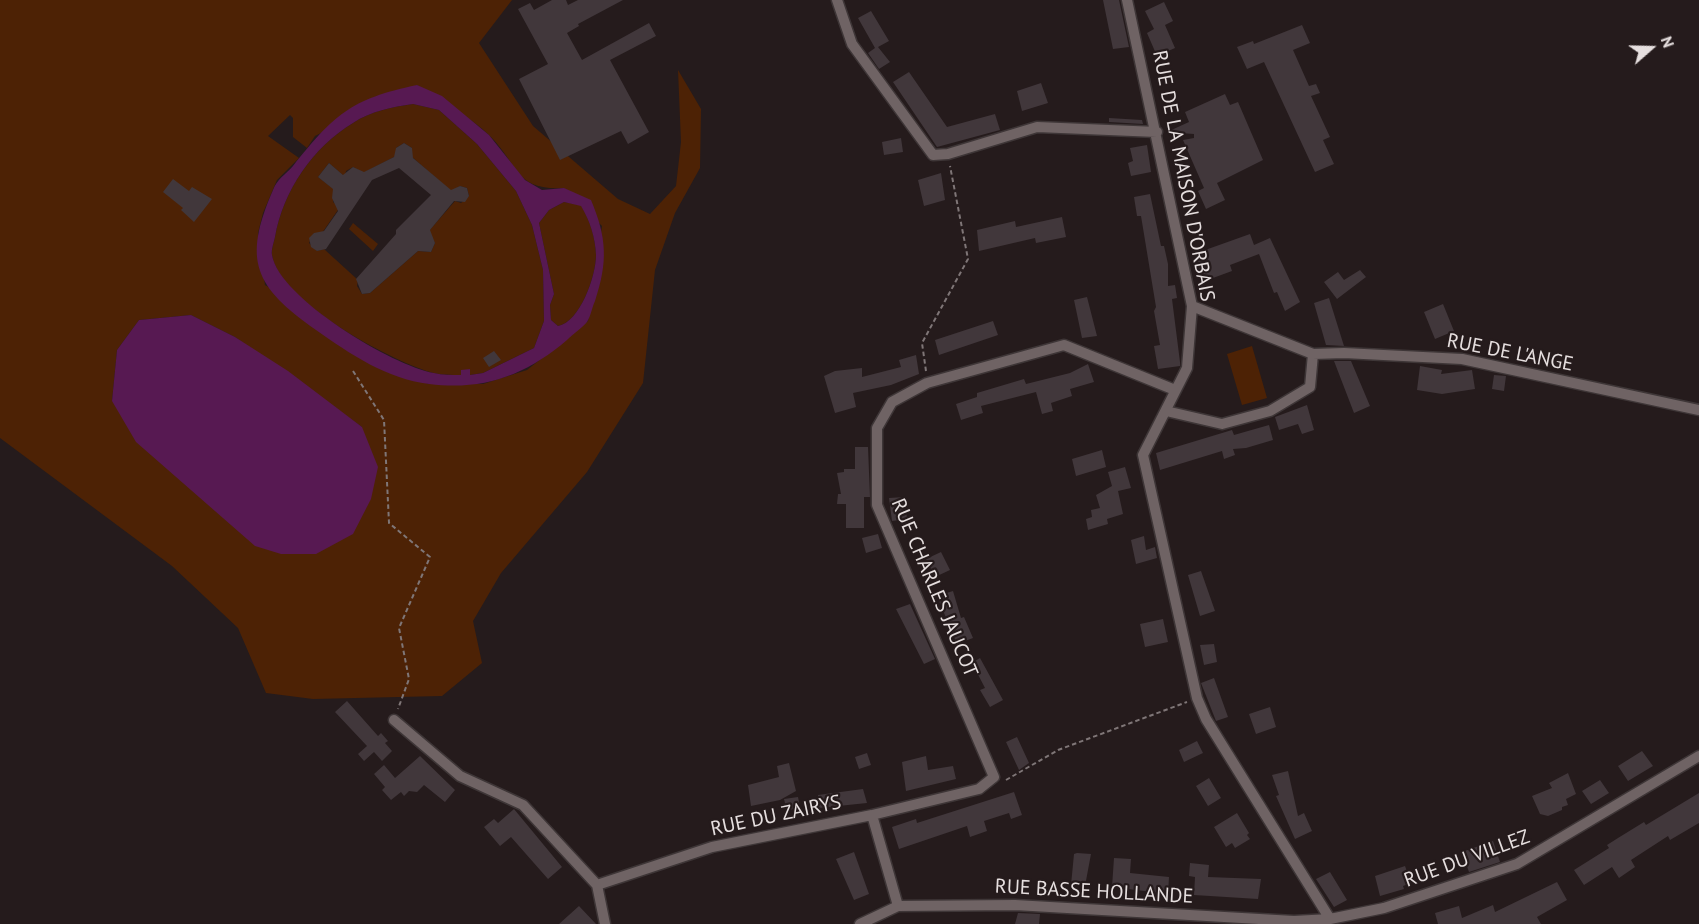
<!DOCTYPE html>
<style>
body{margin:0}
#map{position:relative;width:1699px;height:924px;overflow:hidden;background:#251b1c;font-family:"PT Sans",sans-serif}
canvas{display:block}
.north{position:absolute;left:1621px;top:18px;width:60px;height:60px;-webkit-text-stroke:4px #251b1c;paint-order:stroke;rotate:70deg;font-size:16px;font-weight:700;line-height:24px;text-align:center;color:#e6dfdf}
.north::after{content:'';display:block;margin:auto;width:21px;height:27px;background:#e6dfdf;clip-path:polygon(50% 0,100% 100%,50% 72%,0 100%)}
</style>
<div id="map">
<canvas width="1699" height="924"></canvas>
<div class="north">N</div>
</div>
<script>
const c = document.querySelector('canvas').getContext('2d');
c.lineJoin = 'round';
function fill(path, color) {
  c.fillStyle = color;
  c.fill(path, 'evenodd');
}
function strokePath(path, color, width, dash) {
  c.strokeStyle = color;
  c.lineWidth = width;
  c.lineCap = dash ? 'butt' : 'round';
  c.setLineDash(dash || []);
  c.stroke(path);
}
function write(font, color, halo, rows, align = 'center') {
  c.font = font + ' "PT Sans",sans-serif';
  c.lineWidth = 4.5;
  c.setLineDash([]);
  c.textBaseline = 'middle';
  c.strokeStyle = halo;
  c.fillStyle = color;
  for (const [text, x, y, turn = 0] of rows) {
    c.save();
    c.translate(x, y);
    c.rotate((+turn || 0) * Math.PI / 180);
    c.textAlign = isNaN(turn) ? turn : align;
    if (halo) c.strokeText(text, 0, 0);
    c.fillText(text, 0, 0);
    c.restore();
  }
}
fill(new Path2D(`
 M0 0H512L479 43 533 126 618 199 650 214 676 186 681 142 678 70 701 109 700 168 675 213 655 270 643 383 587 472 501 573 473 621 482 663 442 696 313 699 266 693 238 628 172 566 0 438ZM417 85C440 102 470 116 490 136 519 165 515 191 564 188L602 226 588 321 527 370 483 384H428L265 285 258 233 263 213 277 180 299 158 268 136 290 115 293 118V137L307 148 315 136ZM191 315 235 337 362 427 112 401 117 350 139 320Z
 M413 104 439 110 477 144 516 191 532 225 543 270 544 321 534 348 483 373 470 375V369L461 375C451 375 439 375 430 372 388 359 280 302 272 255 271 250 274 242 275 237 283 191 313 147 353 123 371 111 392 107 413 104ZM404 143 412 148 411 156 452 192 460 186 467 188 469 196 461 203 455 201 428 232 435 243 431 252 418 251 370 293 362 294 357 286 358 280 324 249 317 251 309 243 314 233H322L340 207 333 202 335 190 318 177 329 163 345 177 346 171 353 167 363 173 396 156V148Z
 M564 202 581 205C590 221 595 236 596 255 596 276 580 322 558 326L551 320 550 305 554 294 539 223 549 210Z
 M353 223 378 244 373 251 349 229Z
 M1252 346 1267 398 1242 405 1227 354Z`), '#4d2205');
fill(new Path2D(`
 M417 85 442 96 489 135 525 180 542 190 564 188 591 200C607 238 608 262 595 301 592 307 591 316 587 322 582 328 573 334 567 340 526 375 484 391 429 384 387 379 350 354 316 330 255 287 242 261 273 190 277 179 285 175 293 166 334 115 350 99 417 85ZM413 104 439 110 477 144 516 191 532 225 543 270 544 321 534 348 483 373 470 375V369L461 370V375C452 375 442 375 434 373 393 366 279 298 272 255 271 250 274 242 275 237 283 191 313 147 353 123 371 111 392 107 413 104ZM564 202 581 206C590 221 595 237 596 255 596 276 580 322 558 326L551 320 550 305 554 294 539 223 549 210Z
 M191 315 235 337 288 371 362 427 378 467 371 499 353 534 316 554H281L255 546 136 442 112 401 117 350 139 320Z`), '#571952');
fill(new Path2D(`
 M552 0H566L568 5 578 0H623L578 24 579 26 567 33 582 60 649 23 656 36 610 60 649 132 628 144 621 131 560 160 519 79 548 64 518 9 530 3 534 10Z
 M1103 0H1119L1129 47 1113 49Z
 M1164 2 1173 21 1165 25 1175 48 1157 56 1147 33 1154 29 1145 11Z
 M871 11 889 41 878 47 890 62 879 69 868 53 875 48 858 18Z
 M1302 25 1310 43 1293 50 1309 86 1316 84 1320 93 1311 96 1330 137 1323 140 1334 164 1315 172 1264 62 1247 69 1237 47 1253 41 1254 44Z
 M909 72 947 127 995 114 1000 130 937 147 893 82Z
 M1041 83 1048 103 1022 111 1017 91Z
 M1225 94 1230 105 1238 102 1263 160 1217 183 1225 200 1206 209 1198 191 1204 188 1183 140 1194 138V134L1167 132 1189 122 1185 112Z
 M1109 118 1142 120 1143 124 1109 122Z
 M901 138 903 152 884 155 882 142Z
 M404 143 412 148 413 158 451 190 460 186 467 188 469 196 465 202 454 201 430 230 435 243 431 252 418 251 370 293 362 294 356 279 396 234V230L431 195 399 168 372 180 326 249 317 251 311 247 309 238 314 233 324 231 338 211 332 198 333 189 318 177 329 163 343 175 353 167 364 172 394 157 396 148Z
 M1147 145 1151 172 1131 176 1128 163 1133 161 1130 148Z
 M941 173 945 200 924 206 918 180Z
 M173 179 189 191 192 187 212 199 194 222 181 210 183 208 163 192Z
 M1150 194 1161 246H1164L1168 264V286L1175 285 1177 298 1172 299 1180 362V366L1158 369 1154 346 1160 345 1154 311 1156 307 1141 216H1137L1134 197Z
 M1062 217 1066 237 1036 243 1035 238 979 251 977 230 1015 221 1016 227Z
 M1250 234 1254 245 1270 238 1300 302 1285 311 1277 292 1274 293 1259 254 1230 265 1232 271 1202 282 1194 254Z
 M1360 270 1366 277 1337 299 1324 282 1338 272 1344 280Z
 M1087 297 1097 336 1082 338 1074 300Z
 M1329 298 1344 346 1326 345 1314 303Z
 M1443 304 1454 331 1435 339 1424 312Z
 M993 321 998 335 939 355 935 340Z
 M494 351 501 360 489 367 483 358Z
 M916 355 919 374 891 385 853 393 856 407 835 413 824 376 835 371 862 368V377L901 367 899 360Z
 M1334 361H1351L1370 406 1354 413Z
 M1088 364 1094 382 1070 389 1072 396 1051 403 1053 411 1042 414 1036 392 981 406 983 413 961 420 956 404 977 397V393L1024 379 1026 384 1070 373Z
 M1420 366 1442 370 1441 374 1472 370 1475 389 1442 394 1417 390Z
 M1494 375 1506 376 1504 391 1492 389Z
 M1307 405 1314 430 1302 434 1298 424 1279 430 1275 417Z
 M1269 425 1273 440 1246 448 1233 449 1235 455 1224 459 1222 451 1160 470 1156 453 1232 430 1234 435Z
 M855 447H868L870 497H864V528H846V504H837L838 494H841L837 473 844 472V469H855Z
 M1102 450 1106 467 1076 476 1072 459Z
 M1125 467 1131 488 1118 491 1123 514 1107 519 1108 524 1088 530 1086 519 1092 517 1091 510 1100 508 1096 495 1112 486 1108 472Z
 M905 497 907 519 892 521 889 498Z
 M878 534 882 548 866 553 862 538Z
 M1144 536 1146 550 1155 547 1157 558 1136 564 1131 540Z
 M941 552 950 570 935 577 926 559Z
 M1201 571 1215 611 1200 616 1188 575Z
 M953 591 961 618 964 617 973 638 957 644 937 596Z
 M910 604 935 659 924 664 896 609Z
 M1163 619 1168 642 1145 647 1140 624Z
 M1214 644 1217 662 1204 665 1200 645Z
 M980 658 1003 700 990 707 980 690 985 688 972 663Z
 M1214 678 1228 717 1216 721 1201 683Z
 M347 701 378 736 381 733 388 741 385 743 392 751 382 761 374 752 364 761 358 754 367 746 335 712Z
 M1270 707 1276 727 1256 734 1249 714Z
 M1017 737 1029 763 1019 770 1006 742Z
 M1197 741 1203 753 1184 762 1179 750Z
 M1642 751 1653 766 1628 781 1618 766Z
 M867 753 871 765 859 769 855 757Z
 M420 756 455 790 445 802 424 785 417 792 409 791 404 796 401 792 391 800 382 790 385 787 374 774 384 765 395 778Z
 M926 756 928 770 953 766 956 779 906 791 902 762Z
 M789 763 796 791 780 800 751 806 748 785 779 777 777 766Z
 M1288 771 1298 816 1304 813 1312 831 1295 839 1276 796 1279 795 1272 775Z
 M1568 773 1576 794 1566 799 1568 805 1562 807V810L1548 816 1540 814 1532 796 1552 788 1549 783Z
 M1209 778 1221 798 1208 806 1196 786Z
 M1600 780 1609 793 1591 804 1582 791Z
 M863 789 867 803 819 808 818 795Z
 M1014 792 1022 815 1011 819 1009 813 984 821 987 831 970 837 967 826 899 849 892 827 916 819 917 823Z
 M1699 793V823L1670 840 1668 836 1631 860 1635 867 1619 878 1612 867 1584 885 1574 870 1609 848 1607 845 1618 838 1644 822 1646 825Z
 M798 797 800 807 787 811 784 799Z
 M514 809 562 867 548 879 511 837 500 846 484 827 494 819 498 823Z
 M1237 813 1249 833 1247 835 1250 839 1235 848 1232 843 1226 847 1214 827Z
 M1493 841 1500 862 1469 872 1462 852Z
 M854 852 869 894 854 900 836 859Z
 M1077 853 1091 854 1085 886 1071 885 1074 854Z
 M1114 858 1131 859 1130 873 1169 877 1168 894 1112 887Z
 M1190 863 1209 865 1208 877 1261 879 1258 899 1194 895 1195 877 1189 876Z
 M1405 866 1411 883 1403 886 1404 889 1380 896 1375 876Z
 M1330 872 1347 900 1334 907 1316 879Z
 M1557 882 1567 900 1537 917 1541 924H1438L1435 913 1459 906 1462 918 1493 905 1495 912Z
 M579 906 596 924H559Z
 M1018 913 1040 914 1039 924H1015Z`), '#41373b');
const street = new Path2D(`
 M837 0 852 44 933 155 948 154 1037 127 1157 132
 M1127 0 1192 306 1187 368 1143 455 1197 698 1206 719 1330 919
 M1192 306 1313 354 1344 353 1462 359 1699 410
 M1166 411 1222 424 1270 411 1310 387 1313 354
 M394 720 460 776 523 805 597 885 712 847 872 815 979 789 994 777 877 505V428L892 402 927 383 1064 345 1175 390
 M872 815 898 906
 M597 885 605 924
 M860 924 898 906 1015 905 1294 921 1330 919 1384 908 1517 864 1699 756`);
strokePath(street, '#3e3637', 13);
strokePath(new Path2D(`
 M353 371 384 420 389 523 430 557 399 628 409 679 398 709
 M926 371 922 343 968 259 950 166
 M1006 780 1058 750 1187 702`), '#7f7677', 2, [4.5, 3]);
strokePath(street, '#6f6364', 10);
write('20px', '#e6dfdf', '#251b1c', [
 ["RUE DE LA MAISON D'ORBAIS",1183,176,79],
 ["RUE DE L'ANGE",1510,353,11],
 ["RUE CHARLES JAUCOT",934,588,67],
 ["RUE DU ZAIRYS",776,816,-12],
 ["RUE DU VILLEZ",1467,859,-20],
 ["RUE BASSE HOLLANDE",1094,892,3]
]);
</script>
